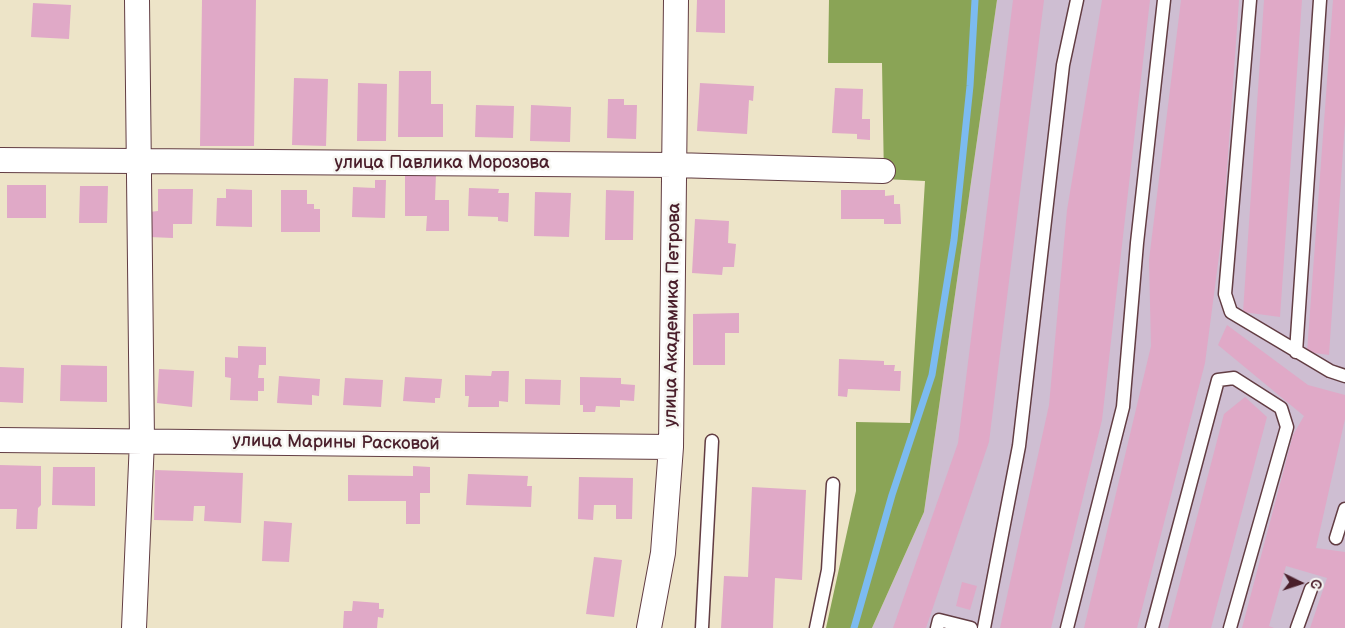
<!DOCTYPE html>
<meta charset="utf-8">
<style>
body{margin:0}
#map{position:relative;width:1345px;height:628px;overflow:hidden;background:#ede4c8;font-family:"Balsamiq Sans",sans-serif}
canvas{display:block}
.north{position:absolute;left:1275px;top:558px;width:50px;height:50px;-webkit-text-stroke:4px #f6f6f2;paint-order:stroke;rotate:94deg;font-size:14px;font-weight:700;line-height:20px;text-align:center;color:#4a1f2b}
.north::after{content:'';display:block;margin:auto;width:18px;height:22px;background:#4a1f2b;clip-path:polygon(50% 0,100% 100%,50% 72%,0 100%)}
</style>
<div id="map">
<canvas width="1345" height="628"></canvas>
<div class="north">С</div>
</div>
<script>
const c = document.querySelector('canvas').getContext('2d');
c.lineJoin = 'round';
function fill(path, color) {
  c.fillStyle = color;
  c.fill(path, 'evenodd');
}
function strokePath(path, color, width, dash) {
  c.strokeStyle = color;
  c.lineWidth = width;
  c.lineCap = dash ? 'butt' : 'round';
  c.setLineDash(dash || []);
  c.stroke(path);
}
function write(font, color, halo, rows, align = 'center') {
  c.font = font + ' "Balsamiq Sans",sans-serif';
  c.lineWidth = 5;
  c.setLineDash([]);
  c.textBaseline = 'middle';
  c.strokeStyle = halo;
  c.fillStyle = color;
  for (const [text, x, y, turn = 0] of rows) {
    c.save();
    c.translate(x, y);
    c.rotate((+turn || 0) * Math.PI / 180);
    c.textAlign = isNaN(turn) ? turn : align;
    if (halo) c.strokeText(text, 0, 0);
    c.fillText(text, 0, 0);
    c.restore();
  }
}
fill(new Path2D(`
 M997 0H1345V628H872L924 512Z`), '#cebed2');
fill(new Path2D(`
 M829 0H997L924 512 872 628H826L856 491V422L910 423 925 181 884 179 882 63H828Z`), '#8aa456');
strokePath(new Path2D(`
 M854 628 892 495 932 375 954 240 970 86 975 0`), '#7cbbf0', 7);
fill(new Path2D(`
 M202 0H256L254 146H200Z
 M697 0H725V33L696 32Z
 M1013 0H1044L989 442 926 628H893L958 443Z
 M1102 0H1150L1102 420 1051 628H1000L1049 405 1067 210Z
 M1181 0H1239L1223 225 1205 363 1137 628H1084L1151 346 1149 260Z
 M1264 0H1302L1280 317 1243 312Z
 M1333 0H1345V122L1329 355 1307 352Z
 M33 3 71 5 69 39 31 37Z
 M399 71H431V104H443V137H398Z
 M294 78 328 79 326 146 292 145Z
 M358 83 387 84 386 141H357Z
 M700 83 754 86 753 101 749 100 747 134 697 131Z
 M835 88 863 89 862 119H870V140L857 139V134L832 133Z
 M608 99H624V105H637L636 139 607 138Z
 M476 105 514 106 513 138 475 137Z
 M531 105 571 107 570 142 530 141Z
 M405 173 436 174 435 200H449V231H426L427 216H405Z
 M375 180H386L385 218 352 217 353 187 375 188Z
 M7 185H46V218H7Z
 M80 186H108L107 223H79Z
 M469 188 499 189 498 193H509L508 222 498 221V217L468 216Z
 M158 189H193L192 224H173V238L149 237V212L158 211Z
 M226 189 252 190V227L216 226 217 198H226Z
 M281 190H307V204H314V209H320V232H281Z
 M606 190 634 191 633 240H605Z
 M841 190H885V196L894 195V204H900L901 224H884V219H841Z
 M535 192 571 193 569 237 534 236Z
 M695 219 729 221 728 243 736 244 734 267H723L722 275 692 273Z
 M739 313V333H725V365H693V314Z
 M1227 325 1308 385 1345 395V419L1316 548 1345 552V628H1310L1327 578 1286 566 1269 626 1274 628H1242L1293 435 1304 416 1218 345Z
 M238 346 266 347V365H259L258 378H264V391H258V401L230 400 231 378 225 377V357L238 358Z
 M839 359 884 361V365H895L894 371H901L900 391 848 389 847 397 838 396Z
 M61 365 107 366V402L60 401Z
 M0 367 24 368 23 403 0 402Z
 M159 369 194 371 192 407 157 403Z
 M492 371H509L508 402 499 401V407H468L469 396H465V375L491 376Z
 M279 376 320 379 319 396 312 395V405L277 403Z
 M405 377 442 379 440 398H435V403L403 401Z
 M580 377 621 378V384L635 385 634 401 620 400V407L596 406 595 412H583V405H580Z
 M345 378 383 380 381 407 343 405Z
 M525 379 561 380 560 405 525 404Z
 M1245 397 1267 417 1211 628H1168L1224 414Z
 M0 465 41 466V505L38 508 37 529H16L17 509H0Z
 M413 466 430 467V493H420V524H406V501H348V475L413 476Z
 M53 467H95V506L52 505Z
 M155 470 243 473 241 523 204 521 205 506H194L193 521 154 520Z
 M468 474 528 476 527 486H532L531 507 466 505Z
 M579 477 633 478 632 519H616V505H594L593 520 578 519Z
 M752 487 806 490 802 580 775 578 773 628H721L724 576 748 577Z
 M264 521 292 523 289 562 262 561Z
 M594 557 622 560 614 617 586 614Z
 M962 582 977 586 970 610 956 606Z
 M353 601 379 603V609H384L383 618 378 617 377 628H343L344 611H352Z`), '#e0a9c7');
const lane = new Path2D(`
 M1250 0 1225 294 1231 312 1330 371 1345 376
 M1296 352 1320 0
 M1336 538 1345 509
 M702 628 712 441
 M816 628 828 570 833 484
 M937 628 939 620 971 628
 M984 628 1019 446 1063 65 1077 0
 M1067 628 1123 407 1137 243 1164 0
 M1152 628 1218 380 1234 378 1281 408 1287 427 1230 628
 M1297 628 1311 589`);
const street = new Path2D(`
 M0 160 674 165 883 171
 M0 440 671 447
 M134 628 142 440 137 0
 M649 628 663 553 671 447 676 0`);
strokePath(lane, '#623d43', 15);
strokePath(street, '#623d43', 26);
strokePath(lane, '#fff', 12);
strokePath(street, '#fff', 24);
write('18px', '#4a1f2b', '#f6f6f2', [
 ["улица Павлика Морозова",442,163],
 ["улица Академика Петрова",673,315,-89],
 ["улица Марины Расковой",336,443,1]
]);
</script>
